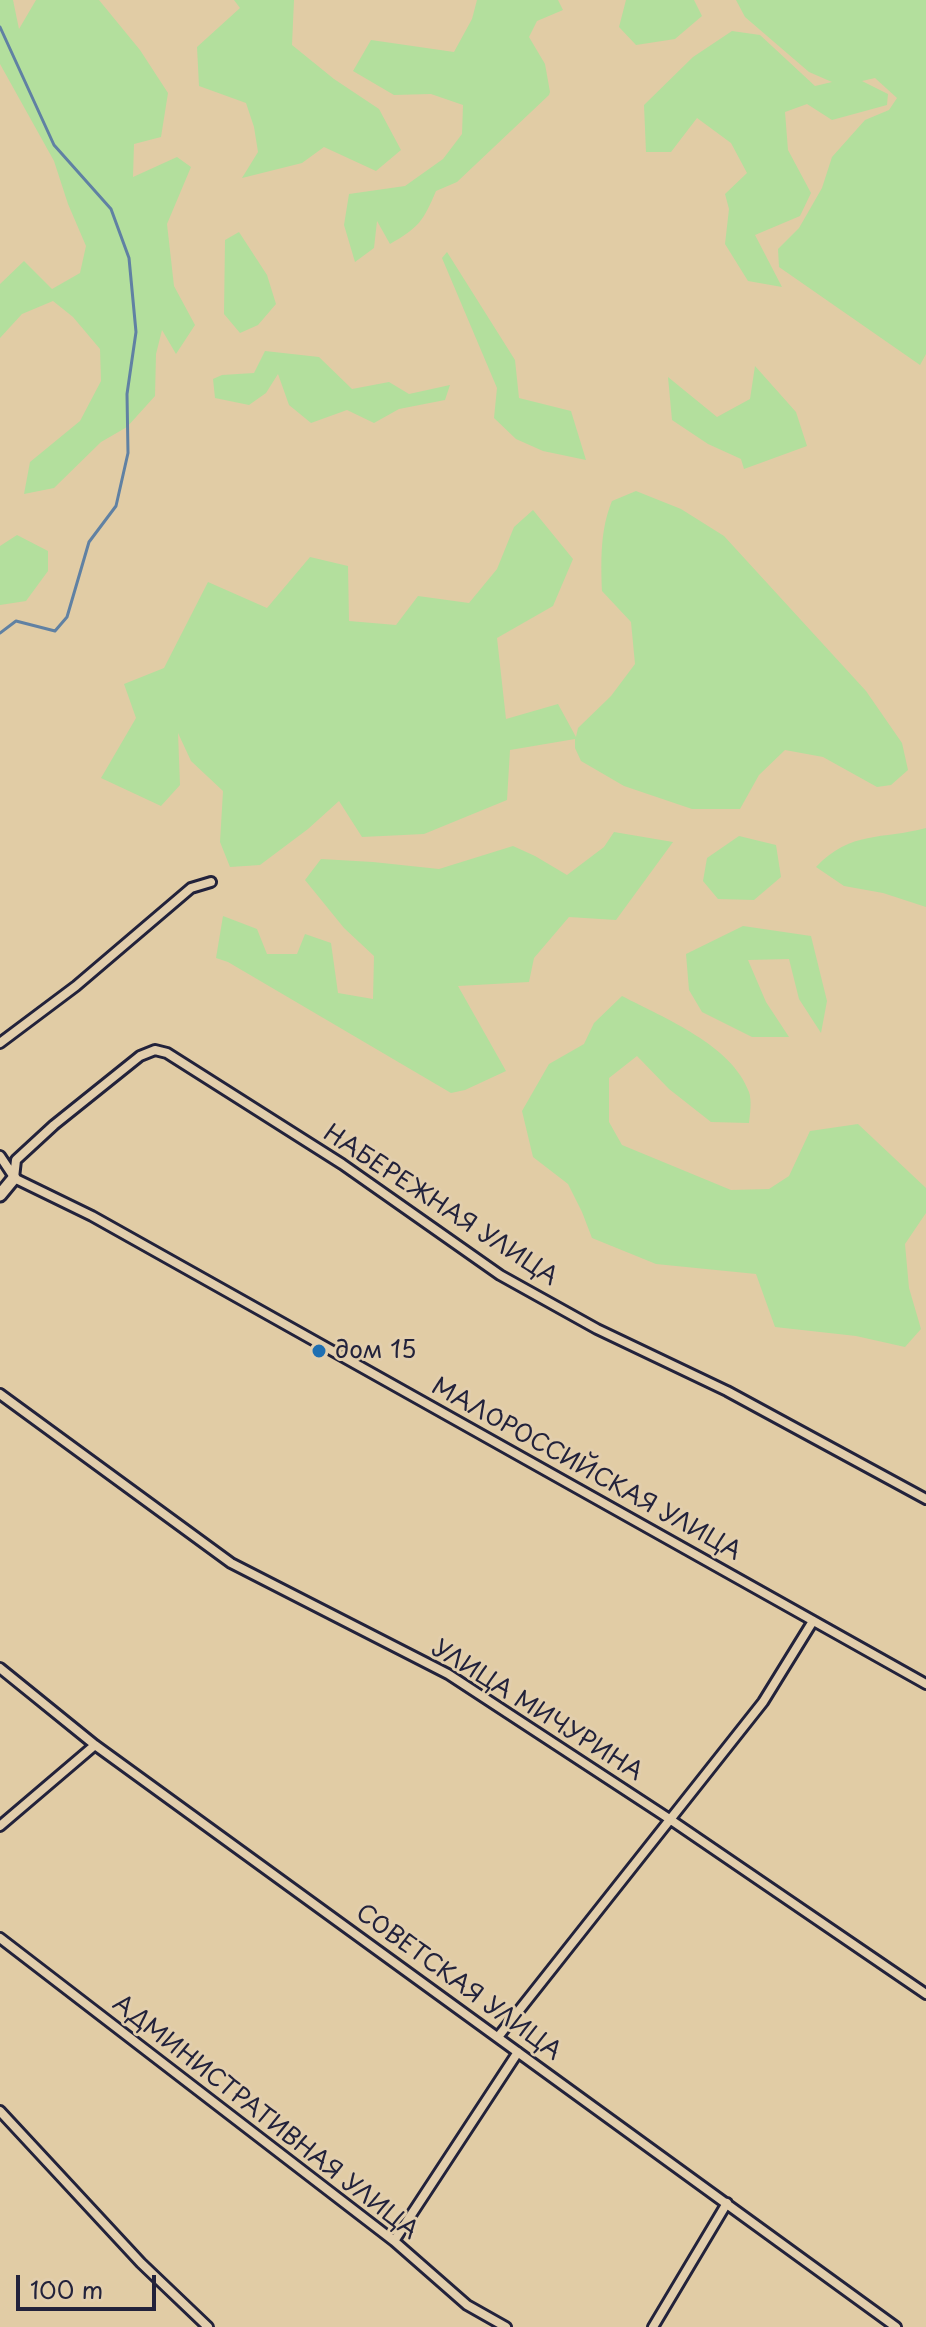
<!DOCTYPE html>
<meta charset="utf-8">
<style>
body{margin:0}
#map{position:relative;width:926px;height:2327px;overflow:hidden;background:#e1cca5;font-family:"Playpen Sans",sans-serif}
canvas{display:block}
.scale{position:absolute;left:16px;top:2275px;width:140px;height:36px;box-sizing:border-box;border:4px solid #22223b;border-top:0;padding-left:10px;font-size:24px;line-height:28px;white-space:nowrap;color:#22223b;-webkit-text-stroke:6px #e2ceac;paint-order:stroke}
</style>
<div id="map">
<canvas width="926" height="2327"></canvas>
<div class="scale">100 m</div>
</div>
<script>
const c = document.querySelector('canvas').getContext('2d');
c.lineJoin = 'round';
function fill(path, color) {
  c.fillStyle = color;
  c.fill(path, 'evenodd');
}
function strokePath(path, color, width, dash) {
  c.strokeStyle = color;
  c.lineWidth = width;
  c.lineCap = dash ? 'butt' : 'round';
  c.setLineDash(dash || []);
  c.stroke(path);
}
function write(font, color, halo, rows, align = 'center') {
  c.font = font + ' "Playpen Sans",sans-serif';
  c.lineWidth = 6;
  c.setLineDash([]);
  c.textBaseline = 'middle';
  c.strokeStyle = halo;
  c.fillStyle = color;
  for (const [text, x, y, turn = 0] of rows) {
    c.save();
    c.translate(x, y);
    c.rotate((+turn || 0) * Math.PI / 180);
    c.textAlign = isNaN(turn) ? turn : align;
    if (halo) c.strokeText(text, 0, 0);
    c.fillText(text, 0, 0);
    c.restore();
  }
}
fill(new Path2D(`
 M0 0H13L19 29 36 0H99L140 50 168 93 161 137 134 144 133 177 177 157 191 167 167 224 174 286 195 325 176 354 162 330 156 354 155 396 127 427 101 442 54 488 24 494 30 462 80 421 101 381 100 349 73 317 53 301 22 314 0 338V284L24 261 52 289 80 273 86 246 68 204 54 161 0 64Z
 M234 0H294L292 45 334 79 379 109 401 150 376 171 324 147 302 163 242 178 258 152 254 127 246 103 199 86 197 47 240 8Z
 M477 0H558L563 10 537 21 529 37 545 64 550 92 549 95 457 182 436 191C423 222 418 228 390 244L377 221 374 248 355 262 344 225 349 194 405 186 443 159 462 134 463 105 431 94 394 95 353 71 371 40 454 52 472 19Z
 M626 0H694L702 16 675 39 636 45 619 27Z
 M736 0H926V354L920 365 779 267 778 249 799 228 822 188 832 157 865 120 889 110 897 98 875 78 862 81 888 94 887 105 832 120 807 104 785 112 788 150 811 193 800 216 755 235 782 287 748 281 725 244 729 209 725 194 747 173 731 143 697 118 671 152H646L644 105 693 57 732 31 760 35 815 86 832 82 809 72 745 17Z
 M239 232 267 275 276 304 258 325 240 333 224 314 225 240Z
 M447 252 515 360 519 398 571 411 586 460 543 451 516 439 494 418 497 388 442 258Z
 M265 351 319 357 352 389 389 382 409 394 450 385 445 400 399 409 374 423 347 410 311 423 289 405 278 374 266 393 249 405 215 398 213 379 222 375 254 373Z
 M755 366 796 412 807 446 744 469 741 459 708 444 672 420 668 377 717 417 750 399Z
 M636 491 681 509 724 536 866 691 902 743 908 770 891 785 877 787 823 757 785 750 759 775 740 809H692L624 786 581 761 575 748V739L510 750 507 800 424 834 362 837 339 801 308 829 260 865 230 867 220 842 223 791 191 761 178 733 180 785 161 806 101 778 136 718 124 684 164 668 208 582 267 608 310 557 348 566 349 621 396 625 418 596 469 603 497 569 514 527 533 510 573 559 553 606 497 638 506 719 558 704 576 737 578 728 611 696 635 664 631 622 602 591C601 561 600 530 612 501Z
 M17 535 48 551V571L26 601 0 605V546Z
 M926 828V907L883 893 844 886 816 867C851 830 882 840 926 828Z
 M614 832 673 842 616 920 569 917 534 958 529 982 458 986 506 1071 465 1090 451 1093 228 962 216 958 223 916 257 929 267 954H297L305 934 331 943 338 993 373 999 374 956 344 928 305 880 321 859 373 862 439 869 513 846 535 856 567 875 604 847Z
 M739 836 776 845 781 877 754 900 718 899 703 881 707 858Z
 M743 926 811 936 827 1001 821 1033 799 999 789 959 748 960 766 1002 789 1037H752L702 1012 689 990 686 954Z
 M622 996C664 1018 732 1045 749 1092 752 1101 750 1114 749 1123L711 1122 669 1089 637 1056 609 1078V1122L622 1145 731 1190 769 1189 789 1176 810 1131 858 1124 926 1188V1213L905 1244 909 1288 921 1329 905 1347 856 1336 775 1327 756 1274 656 1264 592 1238 582 1212 568 1184 533 1157 522 1111 549 1064 584 1044 594 1023Z`), '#b3df9d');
strokePath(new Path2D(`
 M0 27 54 145 111 209 129 258 136 332 127 394 128 453 116 506 89 542 67 617 55 631 16 621 0 633`), '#6081a3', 3);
const street = new Path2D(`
 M0 1043 76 986 191 888 211 882
 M0 1156 14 1177
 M14 1178 16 1160 54 1125 140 1056 155 1050 167 1053 342 1164 500 1275 597 1329 727 1391 926 1499
 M14 1178 92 1216 926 1684
 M0 1394 231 1563 448 1674 671 1820 926 1994
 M0 1668 95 1745 896 2327
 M0 1826 95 1745
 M0 1938 394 2241 467 2305 506 2327
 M498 2037 763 1702 813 1621
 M0 2111 141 2263 208 2327
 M394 2241 518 2052
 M653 2327 727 2203`);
const secondary = new Path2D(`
 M0 1195 14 1178`);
strokePath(street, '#22223b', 14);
strokePath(secondary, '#22223b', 17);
strokePath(street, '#e2ceac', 8);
strokePath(secondary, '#e2ceac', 11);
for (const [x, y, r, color] of [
 [319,1351,8,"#1f6fb2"]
]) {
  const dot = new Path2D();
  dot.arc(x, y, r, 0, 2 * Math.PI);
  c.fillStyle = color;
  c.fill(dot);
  strokePath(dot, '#e2ceac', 3);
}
write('24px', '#22223b', '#e2ceac', [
 ["НАБЕРЕЖНАЯ УЛИЦА",440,1206,33],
 ["МАЛОРОССИЙСКАЯ УЛИЦА",586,1470,29],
 ["УЛИЦА МИЧУРИНА",537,1711,32],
 ["СОВЕТСКАЯ УЛИЦА",458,1983,36],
 ["АДМИНИСТРАТИВНАЯ УЛИЦА",265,2118,38]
]);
write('24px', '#22223b', '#e2ceac', [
 ["дом 15",335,1351]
], 'left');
</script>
